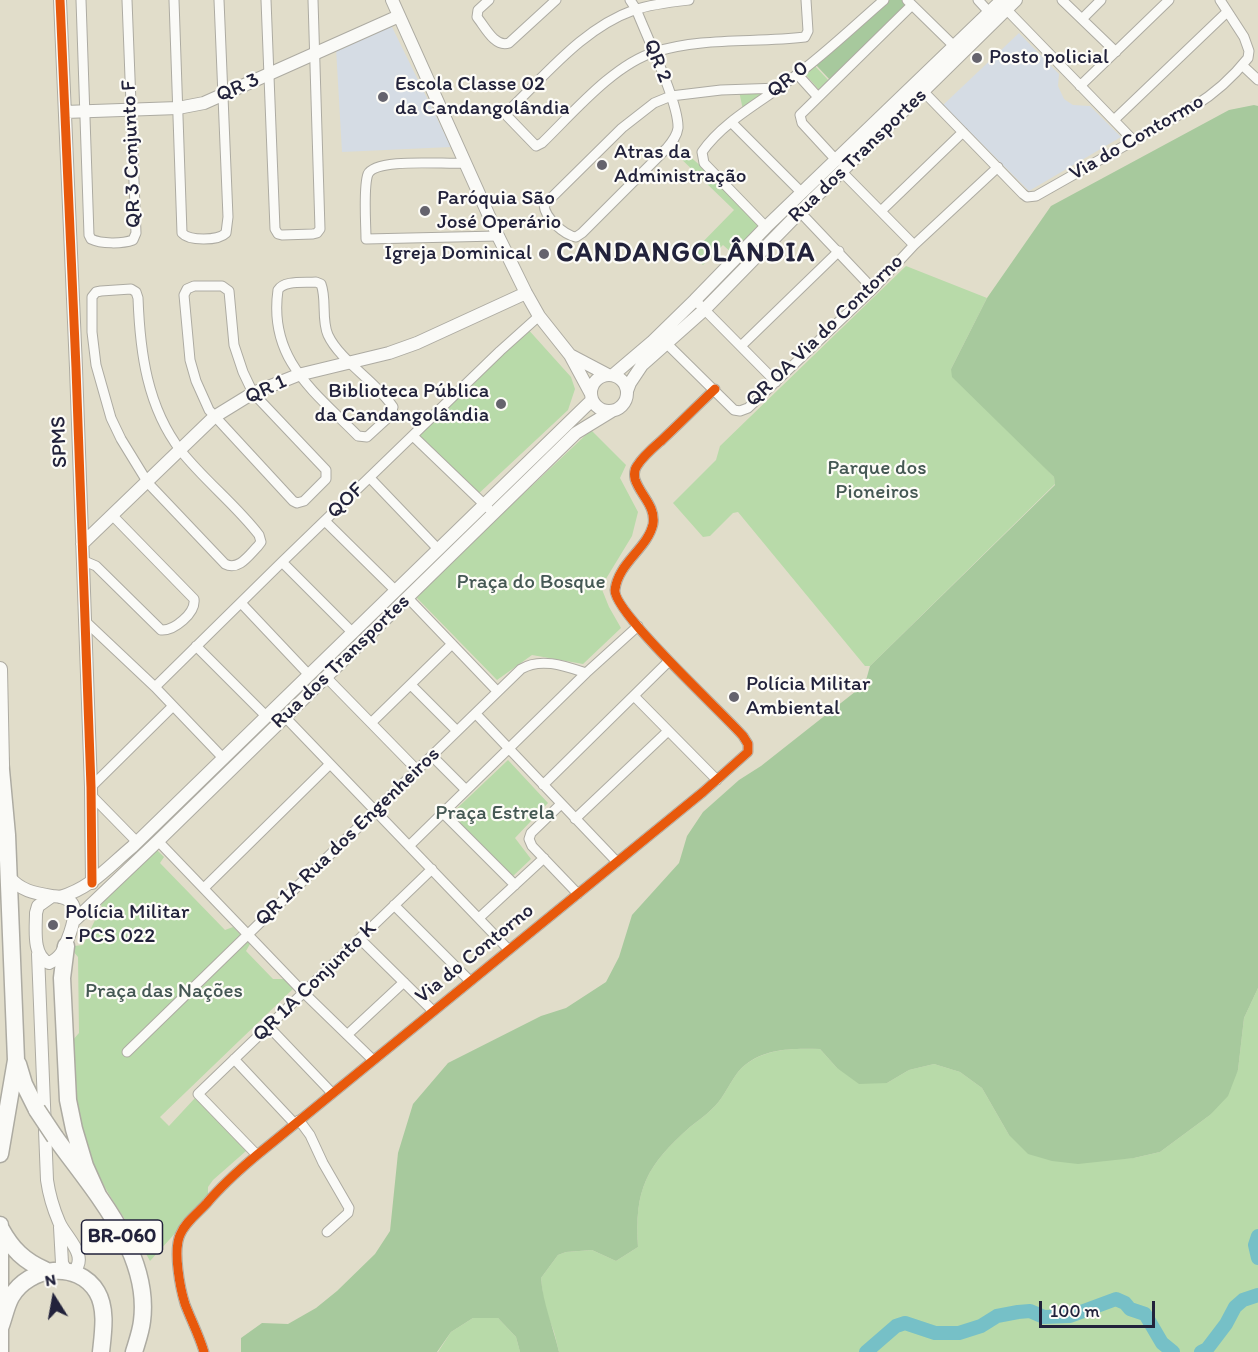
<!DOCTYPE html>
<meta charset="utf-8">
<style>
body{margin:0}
#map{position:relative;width:1258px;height:1352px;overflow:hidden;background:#e1ddca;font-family:Itim,sans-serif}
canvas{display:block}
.north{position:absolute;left:24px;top:1268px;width:60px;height:60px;-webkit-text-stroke:4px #fdfcf7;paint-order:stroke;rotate:349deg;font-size:16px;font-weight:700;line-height:24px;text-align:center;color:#22223b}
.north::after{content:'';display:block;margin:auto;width:21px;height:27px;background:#22223b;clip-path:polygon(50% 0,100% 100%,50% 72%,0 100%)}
.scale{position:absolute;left:1039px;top:1301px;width:116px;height:27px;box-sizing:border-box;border:3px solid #22223b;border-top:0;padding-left:8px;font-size:18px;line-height:21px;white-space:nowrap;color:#22223b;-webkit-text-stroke:4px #fdfcf7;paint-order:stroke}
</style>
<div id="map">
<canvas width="1258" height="1352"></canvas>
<div class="north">N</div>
<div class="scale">100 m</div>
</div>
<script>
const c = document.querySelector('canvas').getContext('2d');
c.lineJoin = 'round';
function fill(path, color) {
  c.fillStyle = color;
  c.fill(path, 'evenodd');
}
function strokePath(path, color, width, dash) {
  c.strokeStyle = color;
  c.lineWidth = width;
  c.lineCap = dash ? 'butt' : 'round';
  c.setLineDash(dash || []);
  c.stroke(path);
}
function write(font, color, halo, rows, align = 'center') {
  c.font = font + ' Itim,sans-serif';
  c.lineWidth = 4.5;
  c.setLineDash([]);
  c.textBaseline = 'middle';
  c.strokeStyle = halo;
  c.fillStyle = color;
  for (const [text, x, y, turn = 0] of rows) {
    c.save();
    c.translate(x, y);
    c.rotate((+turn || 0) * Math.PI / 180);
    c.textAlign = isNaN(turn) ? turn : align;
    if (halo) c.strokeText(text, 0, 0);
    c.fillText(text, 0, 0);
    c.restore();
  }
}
fill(new Path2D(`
 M391 25 451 147 342 152 336 48Z
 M1019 33 1059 74 1058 86 1064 99 1073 105 1090 106 1121 137 1029 191 943 105Z`), '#d5dce4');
fill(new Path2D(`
 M815 66 830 82 820 91 805 74Z
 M773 90 743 110 739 91Z
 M677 145C693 160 755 210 758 227L733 254 723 245 703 265 691 254 734 210 672 150Z
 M906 266 987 298 951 369 1054 477 1055 484 870 666H865L738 512 733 513 710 536 703 537 673 503 716 460 720 446Z
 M526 327 571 377 575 389 568 410 475 497 414 439Z
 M591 430 626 465 620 478 638 512 632 536 601 587 609 607 621 628 583 664 532 655 497 680 415 596Z
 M508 760 548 803 515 838 531 859 512 877 450 815Z
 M156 849 164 857 160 863 225 930 233 927 250 944 246 951 273 979H284L293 989 160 1117 169 1126 195 1098 246 1151 213 1180 208 1187V1197L150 1261C131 1224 102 1191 88 1151 76 1116 74 1078 72 1041L79 1033 78 957 73 951 74 946 83 945 96 918 103 910 101 905 106 895Z
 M1258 988V1352H559L554 1332 544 1305 541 1278 558 1255 566 1252 592 1250 616 1261 638 1247C634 1189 647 1165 690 1127 697 1121 705 1116 712 1109 725 1098 732 1075 745 1065 766 1048 795 1048 820 1049L837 1068 887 1083 909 1070 934 1064 960 1072 982 1088 1009 1135 1106 1159 1134 1158 1160 1152 1210 1115 1238 1070 1244 1018Z
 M473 1318H498L516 1337 520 1352H438L451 1332Z`), '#b8daa9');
fill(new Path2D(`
 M888 0H902L907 5 831 81 816 65Z
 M1254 105 1258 106V988L1244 1018 1238 1070 1228 1096 1210 1115 1160 1152 1134 1158 1078 1164 1052 1161 1028 1154 1009 1135 982 1088 960 1072 934 1064 909 1070 887 1083 859 1084 837 1068 820 1049C795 1048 765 1048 745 1065 732 1075 725 1098 712 1109 705 1116 697 1121 690 1127 647 1165 634 1189 638 1247L616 1261 592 1250 566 1252 558 1255 541 1278C543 1304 553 1326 559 1352H520L516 1337 498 1318H473L451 1332 437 1352H241V1338L262 1323 288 1324 316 1308 337 1291 375 1254 390 1231 398 1153 413 1104 448 1063 541 1016 566 1008 606 982 619 957 632 915 679 863 687 836 703 812 739 780 761 766 865 684 870 666 1055 485 1054 477 952 377 951 369 987 298 1051 206 1229 110Z`), '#a7c99d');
strokePath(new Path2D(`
 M1258 1236 1255 1245 1258 1258
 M866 1352 896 1326 905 1323 935 1333H959L981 1326 997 1316 1018 1312 1030 1311 1044 1317 1070 1316 1116 1299 1125 1303 1130 1309 1145 1314 1162 1343 1173 1352
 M1201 1352 1207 1349 1226 1324 1235 1307 1243 1300 1258 1295`), '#76c0c7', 14);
const street = new Path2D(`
 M81 0 89 235 91 239C101 244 122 244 133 240L136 233 127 0
 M174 0 182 233C189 241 218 241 226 233L228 217 219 0
 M266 0 275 229 278 234 282 235 313 234 317 233 320 229 313 0
 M489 0 478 10 477 17C485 27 495 48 509 43L556 0
 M630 0 636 9C646 35 679 103 678 128 677 136 672 142 667 148L582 233 576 237C564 235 545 218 544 205L622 128 654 103 671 96 721 90 780 88
 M689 0C671 2 652 4 634 10 583 28 546 75 508 111L507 116 536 146 542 143C572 114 614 64 655 52 702 37 756 43 805 37L808 31 806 0
 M907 0 954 46
 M978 0 989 12
 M1062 0 1116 52
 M1006 9 1133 140
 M1082 19 1101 0
 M1242 65 1258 80
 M798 75 817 96
 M1080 86 1169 0
 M920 88 1023 194 1027 197 1036 196 1193 107C1214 94 1233 77 1248 58L1249 51 1244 37 1220 0
 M1114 120 1227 12
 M732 123 802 193
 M837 161 802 123 800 115 912 5
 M466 163C448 165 376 157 368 174 363 187 366 224 366 239L498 236
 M841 171 914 245
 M881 211 963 132
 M800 212 873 289
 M766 227 704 163 702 152C724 120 765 100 795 76 826 53 855 25 884 0
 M316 282 321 284C327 300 321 319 328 335 340 361 377 382 393 407L391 415 367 437 358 436C315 392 268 360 278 290 284 280 304 283 316 282Z
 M194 286H222L229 291 234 345 243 372 253 393 326 470V479L304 501 297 503 293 501 209 410 196 381 190 360 184 295 187 289Z
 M131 289 136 292 138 298C140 352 147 407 181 451 205 481 236 505 259 535L261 542 258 546C249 555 239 571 225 564L148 483 121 439 111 418 96 365 92 332V297L96 292 101 291Z
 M695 300 776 382
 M662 339 734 410 740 411 748 408 873 289 914 245 998 167
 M741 346 839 251
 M413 436 488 508
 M370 478 438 549
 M325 521 395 590
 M82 560 96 566 161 630C174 631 196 613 194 599L113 516
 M282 562 352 632
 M408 598 497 691
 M241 603 309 675
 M85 621 155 687 223 758
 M196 646 266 716
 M326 677 417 770
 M411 685 457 731
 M155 687 282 562 500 351 539 316
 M634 696 717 780
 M476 714 617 862
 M285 717 509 950
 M371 723 452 644
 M432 756 466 790
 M543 785 669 661
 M91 787 173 706
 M90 794 137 842
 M561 804 531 833 529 839 532 846 578 894
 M443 813 515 885
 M575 819 668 731
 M158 841 303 992 373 1060
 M409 846 586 673 638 626
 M204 888 330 764
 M394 905 470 981
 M479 918 544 858
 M360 939 433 1011
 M269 1027 332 1093
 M347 1035 404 982
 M127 1052 521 669C541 657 565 666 586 673
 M234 1059 295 1124
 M299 1120 310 1135 323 1163 349 1208 348 1213 327 1232
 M257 1155 198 1094 432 869
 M204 1352C199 1335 191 1320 185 1304 180 1288 173 1251 180 1235 185 1222 198 1213 207 1203 222 1185 239 1170 257 1155L703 792 748 752V744L743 736C724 714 613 612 615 590 618 563 648 548 653 524 656 506 640 495 635 479 634 474 634 470 637 466 643 456 654 447 662 440 680 423 697 406 715 389`);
const secondary = new Path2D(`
 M60 0 76 368 91 787 92 883
 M392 0 498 236 526 293 539 316 570 355 591 394
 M65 112 178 108 204 103 399 16
 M570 355 608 375
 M591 393a18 18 0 1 1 36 0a18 18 0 1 1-36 0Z
 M613 375 653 341 695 300 766 227 1002 0
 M627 391 630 383 642 365 704 310 792 220 1016 0
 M82 544 214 417 253 393 298 375 389 353 417 343 526 293
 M8 876C21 891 34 893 52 896
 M52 896C79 897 77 912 70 933 65 946 63 957 49 963 32 956 36 929 36 913L38 906Z
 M60 897C91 888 108 867 132 847L592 400
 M75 920 158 841 576 433 612 411
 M38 954 47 1180C49 1194 53 1208 59 1222 65 1237 90 1256 73 1272
 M60 1227 62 1263 66 1271`);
const primary = new Path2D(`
 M0 669 2 766`);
const highway = new Path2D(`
 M0 759 7 835 16 1060 0 1154
 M66 946 62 978 68 1100 74 1129 85 1166 98 1195
 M18 1064 24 1084 37 1110
 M55 1137C92 1189 151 1252 142 1321 141 1331 137 1342 134 1352
 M0 1225V1302
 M1 1229C12 1249 24 1261 45 1270
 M0 1328C4 1318 6 1306 11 1297 29 1266 78 1260 97 1292 107 1309 103 1333 101 1352
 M0 1330V1352`);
strokePath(street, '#adaba2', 11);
strokePath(secondary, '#adaba2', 14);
strokePath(primary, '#adaba2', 16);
strokePath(highway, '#adaba2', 19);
strokePath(street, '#fafaf7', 9);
strokePath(secondary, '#fafaf7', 12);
strokePath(primary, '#fafaf7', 14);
strokePath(highway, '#fafaf7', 16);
const highwayBridge = new Path2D(`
 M37 1110 55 1137`);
strokePath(highwayBridge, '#adaba2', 19, []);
strokePath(highwayBridge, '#fafaf7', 16);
strokePath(new Path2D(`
 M60 0 76 368 91 787 92 883
 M204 1352C199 1335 191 1320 185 1304 180 1288 173 1251 180 1235 185 1222 198 1213 207 1203 222 1185 239 1170 257 1155L703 792 748 752V744L743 736C724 714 613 612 615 590 618 563 648 548 653 524 656 506 640 495 635 479 634 474 634 470 637 466 643 456 654 447 662 440 680 423 697 406 715 389`), '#e8590c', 9);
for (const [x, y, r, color] of [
 [977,58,6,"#65636d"],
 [383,97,6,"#65636d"],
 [602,165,6,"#65636d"],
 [425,211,6,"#65636d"],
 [544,254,6,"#65636d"],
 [501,404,6,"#65636d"],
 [734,697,6,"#65636d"],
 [53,925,6,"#65636d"]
]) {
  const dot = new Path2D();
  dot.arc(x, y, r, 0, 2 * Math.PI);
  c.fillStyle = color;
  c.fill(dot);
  strokePath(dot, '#fdfcf7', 2);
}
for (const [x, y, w] of [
 [122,1237,81]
]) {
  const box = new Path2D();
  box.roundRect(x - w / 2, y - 17, w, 34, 4.5);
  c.fillStyle = '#fdfcf7';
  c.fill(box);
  strokePath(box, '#22223b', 1.5);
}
write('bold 20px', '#22223b', null, [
 ["BR-060",122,1237]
]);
write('21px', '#22223b', '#fdfcf7', [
 ["Posto policial",989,58],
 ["Escola Classe 02",395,85],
 ["da Candangolândia",395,109],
 ["Atras da",614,153],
 ["Administração",614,177],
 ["Paróquia São",437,199],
 ["José Operário",437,223],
 ["Igreja Dominical",532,254,"right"],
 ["Biblioteca Pública",489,392,"right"],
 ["da Candangolândia",489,416,"right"],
 ["Polícia Militar",746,685],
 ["Ambiental",746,709],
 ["Polícia Militar",65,913],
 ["- PCS 022",65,937]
], 'left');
write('21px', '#22223b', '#fdfcf7', [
 ["QR 2",657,61,68],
 ["QR 0",788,80,-38],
 ["QR 3",238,88,-24],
 ["Via do Contormo",1137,138,-30],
 ["QR 3 Conjunto F",132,154,-92],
 ["Rua dos Transportes",858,156,-44],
 ["QR 0A Via do Contorno",825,331,-44],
 ["QR 1",266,390,-25],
 ["SPMS",60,442,-92],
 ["QOF",346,501,-44],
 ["Rua dos Transportes",341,662,-44],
 ["QR 1A Rua dos Engenheiros",348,837,-44],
 ["Via do Contorno",475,954,-39],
 ["QR 1A Conjunto K",315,982,-44]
]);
write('21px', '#455854', '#fdfcf7', [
 ["Parque dos",877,469],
 ["Pioneiros",877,493],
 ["Praça do Bosque",531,583],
 ["Praça Estrela",495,814],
 ["Praça das Nações",164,992]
]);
c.letterSpacing = '1.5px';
write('bold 27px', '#22223b', '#fdfcf7', [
 ["CANDANGOLÂNDIA",686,254]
]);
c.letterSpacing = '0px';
</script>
